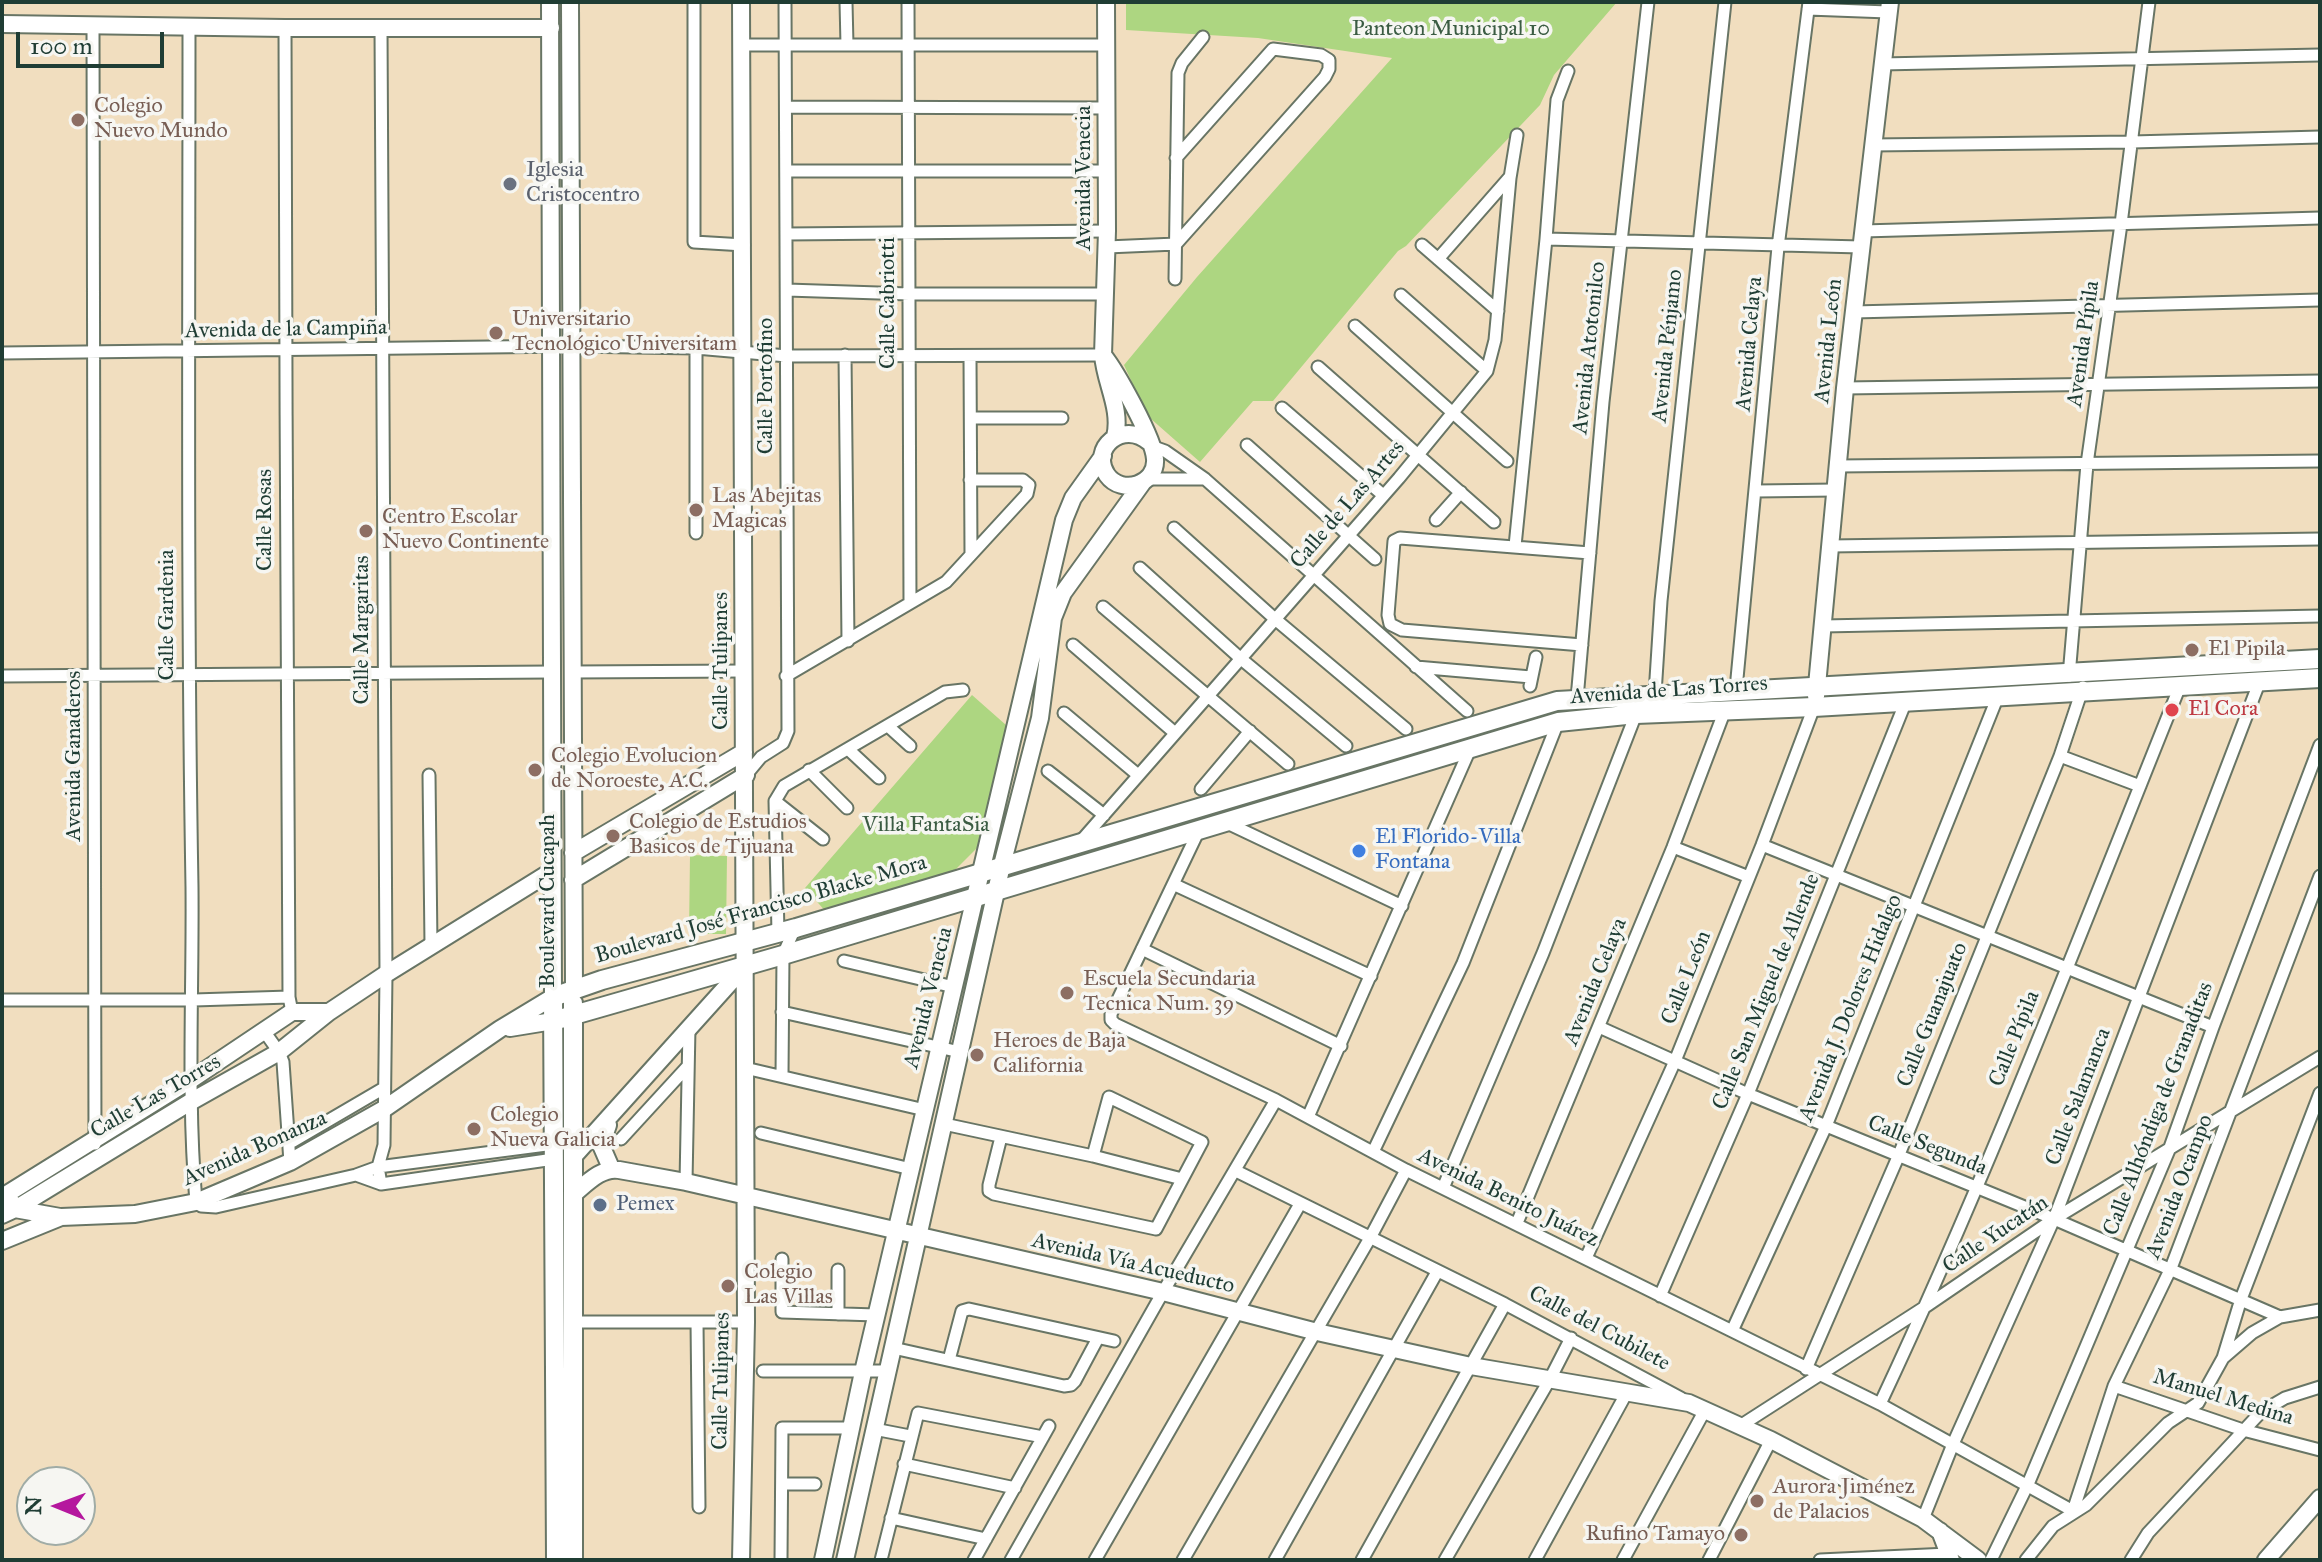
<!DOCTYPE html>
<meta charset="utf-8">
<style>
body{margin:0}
#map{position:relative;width:2322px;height:1562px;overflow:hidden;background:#f1debf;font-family:"IM FELL Great Primer",serif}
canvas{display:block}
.frame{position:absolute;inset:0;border:4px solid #1f3d34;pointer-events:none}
.north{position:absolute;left:16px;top:1466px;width:80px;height:80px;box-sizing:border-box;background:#f6f6f2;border:2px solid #a0aca6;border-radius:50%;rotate:271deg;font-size:22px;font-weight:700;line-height:32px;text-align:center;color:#1f3d34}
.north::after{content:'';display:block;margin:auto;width:28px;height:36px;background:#b5179e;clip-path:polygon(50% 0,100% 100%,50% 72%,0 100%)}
.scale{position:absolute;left:16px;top:32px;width:148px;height:36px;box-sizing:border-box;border:4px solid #1f3d34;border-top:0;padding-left:10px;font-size:24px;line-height:28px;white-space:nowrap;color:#1f3d34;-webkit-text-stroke:6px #f6f6f2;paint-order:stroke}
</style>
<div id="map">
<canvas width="2322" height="1562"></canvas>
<div class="frame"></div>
<div class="north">N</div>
<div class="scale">100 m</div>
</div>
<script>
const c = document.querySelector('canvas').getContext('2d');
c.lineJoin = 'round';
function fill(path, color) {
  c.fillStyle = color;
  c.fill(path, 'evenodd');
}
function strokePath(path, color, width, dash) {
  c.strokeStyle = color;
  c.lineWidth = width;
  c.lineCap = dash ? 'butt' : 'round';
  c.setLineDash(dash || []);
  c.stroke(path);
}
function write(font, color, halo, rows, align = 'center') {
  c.font = font + ' "IM FELL Great Primer",serif';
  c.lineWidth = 7;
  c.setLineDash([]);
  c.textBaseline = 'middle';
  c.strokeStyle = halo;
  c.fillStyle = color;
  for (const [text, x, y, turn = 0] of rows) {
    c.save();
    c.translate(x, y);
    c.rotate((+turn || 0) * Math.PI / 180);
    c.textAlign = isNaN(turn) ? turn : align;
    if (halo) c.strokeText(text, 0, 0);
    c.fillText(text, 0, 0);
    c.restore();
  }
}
fill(new Path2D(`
 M1126 2H1617L1554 75 1540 105 1406 246 1398 251 1273 401H1253L1200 462 1142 411 1141 402 1124 365 1197 277 1392 58 1258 38 1126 30Z
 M972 695 1006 725 980 845 952 873 826 912 805 888Z
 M690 855 727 856 726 934H689Z`), '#add681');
const street = new Path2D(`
 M694 2V242L744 245
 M846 2 847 45
 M908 2 910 603
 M1808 9 1888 12
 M93 25 95 1144
 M189 27C189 314 187 600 192 887 193 991 187 1099 196 1202L201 1206 216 1207 356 1175 378 1167 554 1144
 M285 28C287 351 285 674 289 997L292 1012
 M381 28 386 974 384 1145 378 1167 381 1184
 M740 45H1107
 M1881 64 2320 55
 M786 107 1107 108
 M1872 145 2132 142 2320 137
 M786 171H1107
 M1863 231 2320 218
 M787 234 1107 231
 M1546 239 1861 247
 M1422 245 1498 311
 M1107 247 1176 244 1325 77 1329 69V60L1321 55 1273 49 1176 158
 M1438 259 1509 178
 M1175 279 1178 73 1182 63 1203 37
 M787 290 909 294H1106
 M1401 295 1487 371
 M1854 312 2320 300
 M1355 326 1507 461
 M2 353 571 346 696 348 787 356 1103 355
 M845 355 848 641
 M970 356 971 554
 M1318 367 1494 522
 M1845 388 2320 381
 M1282 408 1383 495
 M971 418H1062
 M1247 445 1375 559
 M1151 446 1165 451 1205 479 1467 711
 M1838 466 2320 461
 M1147 479H1205
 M1756 491 1836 490
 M1436 520 1461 492
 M1174 528 1275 619 1406 729
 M696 533V348
 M1515 546 1546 239 1557 100 1568 71
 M1830 546 2320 539
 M1140 568 1240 658 1346 746
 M1103 607 1288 764
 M1823 626 2320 616
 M1073 645 1175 733
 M1582 645 1402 630 1390 624 1388 615 1394 541 1400 538 1590 553
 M1416 667 1531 677
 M573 672 744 671
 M2 676 551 672
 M786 676 946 582 1027 494 1029 485 1023 480H970
 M2069 676 2087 464 2121 224 2149 2
 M1530 686 1536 657
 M1736 689 1778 247 1809 2
 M1655 694 1661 601 1725 2
 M1577 699 1603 402 1648 2
 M1064 713 1138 775
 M889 727 910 746
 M849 750 879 778
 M2060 756 2140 786
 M809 770 847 808
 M1048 771 1104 815
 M429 775 431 945
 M746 775 761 757 783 743 788 731 785 2
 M1201 789 1250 731
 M775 801 823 839
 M1225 822 1402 906
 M1199 830 1111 1014V1020L1115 1024 1276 1100 1406 1170 1880 1404 2073 1511
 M1081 841 1399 478 1487 371 1495 340 1510 178 1517 135
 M1762 845 2213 1027
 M1673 847 1749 877
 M1175 885 1371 976
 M778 933 775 801 784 786 945 692 963 690
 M1142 949 1341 1046
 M844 961 954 987
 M2 1000H194L289 997
 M782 1012 960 1052
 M1599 1027 1748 1094 2054 1219 2280 1317
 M264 1031 279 1052 283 1062 290 1162
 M745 1068 925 1110
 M782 1076 783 955 795 928
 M1308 1117 1470 749
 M944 1124 1093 1156 1182 1179
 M761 1133 911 1169
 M1001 1137 989 1185V1191L994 1194 1156 1229 1202 1142 1109 1097 1093 1156
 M621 1139 688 1066
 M290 1143 384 1088
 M1373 1152 1463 963 1558 722
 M1236 1171 1505 1304 1681 1398
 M356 1175 381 1184 554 1159
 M686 1182 689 1028
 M1443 1188 1543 953 1636 714
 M1517 1223 1673 847 1725 710
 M1586 1258 1675 1061 1762 845 1814 707
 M782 1259V1312L876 1315
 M1660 1296 1748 1094 1906 701
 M838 1314V1270
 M575 1322H746
 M697 1322 699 1507
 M1732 1331 1826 1126 1998 696
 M893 1348 1064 1386 1071 1385 1075 1381 1098 1338
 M2223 1358 2252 1333 2280 1317 2320 1310
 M949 1360 962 1311 969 1309 1114 1341
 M1806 1369 1898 1157 2060 756 2083 687
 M763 1371H888
 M2114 1386 2243 1430 2320 1450
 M1880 1404C1990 1170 2083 927 2180 686
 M1740 1426 1925 1307 2054 1219 2320 1057
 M874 1429 910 1436
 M904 1464 1015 1488
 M782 1484H815
 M2073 1511 2114 1386 2171 1268 2320 876
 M891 1518 986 1539
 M1923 1519 1953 1444 2054 1219 2259 683
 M781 1560 782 1428H851
 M881 1560 918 1413 1043 1437
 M974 1560 1049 1426
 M1011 1560 1163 1292 1276 1100
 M1095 1560 1300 1204
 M1183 1560 1370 1238 1406 1170
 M1275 1560 1437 1272
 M1362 1560 1505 1304
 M1445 1560 1550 1379 1571 1338
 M1535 1560 1626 1394
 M1623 1560 1705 1410
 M1709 1560 1771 1440
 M1820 1560 1948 1554
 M1991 1560 2028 1484 2169 1150 2213 1027 2320 745
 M2026 1560 2053 1526 2086 1505 2168 1423 2198 1403 2223 1358 2241 1299 2320 1093
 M2131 1560 2148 1533 2261 1412 2285 1398 2320 1387`);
const secondary = new Path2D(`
 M570 2 574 989
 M1106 2 1107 231 1103 355C1105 383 1122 409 1115 437
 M2 24 285 28H551
 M1103 355C1116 371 1154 439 1155 459 1157 484 1122 496 1107 475 1089 448 1123 420 1149 442
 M1816 696 1845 388 1890 2
 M573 853 744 752
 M573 880 746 775
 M510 1028 553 1021
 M608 1125 601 1145 611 1168
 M574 1156 745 966
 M575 1193C587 1183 602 1167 619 1170L686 1182 1163 1292 1317 1332 1471 1366 1689 1403 1771 1440 1923 1519 1978 1560
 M2 1215 15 1209 192 1101 279 1052 329 1012 386 974 552 871
 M60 1217 15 1209 7 1194 192 1079 292 1012H329
 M2 1241 61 1217 135 1214 196 1202 290 1162 384 1109 500 1029 553 997 550 2
 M1940 1531 1951 1560
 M741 1560 746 1322 741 2
 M823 1560 863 1372 1064 520 1073 498 1103 456
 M845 1560 1002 865 1040 718 1053 618 1063 593 1143 482
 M2266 1560 2320 1498`);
const primary = new Path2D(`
 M553 1021 783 955 1558 722 1636 714 1814 707 2320 678
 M556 1560 553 997 602 980 796 928 1557 701 2320 659
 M573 1560V1003`);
strokePath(street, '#687565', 15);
strokePath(secondary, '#687565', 20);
strokePath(primary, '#687565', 22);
strokePath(street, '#fff', 11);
strokePath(secondary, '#fff', 16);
strokePath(primary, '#fff', 18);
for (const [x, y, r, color] of [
 [78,120,8,"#8d6e63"],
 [510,184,8,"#6b7280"],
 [496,333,8,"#8d6e63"],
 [696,510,8,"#8d6e63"],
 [366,531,8,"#8d6e63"],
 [2192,650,8,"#8d6e63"],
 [2172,710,8,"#e0444e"],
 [535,770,8,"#8d6e63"],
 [613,836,8,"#8d6e63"],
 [1359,851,8,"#3f7fe0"],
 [1067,993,8,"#8d6e63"],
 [977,1055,8,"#8d6e63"],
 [474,1129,8,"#8d6e63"],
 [600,1205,8,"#5c6f8a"],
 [728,1286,8,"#8d6e63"],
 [1757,1501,8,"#8d6e63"],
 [1741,1535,8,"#8d6e63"]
]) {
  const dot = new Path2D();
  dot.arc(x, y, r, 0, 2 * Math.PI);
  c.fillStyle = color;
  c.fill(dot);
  strokePath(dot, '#f6f6f2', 3);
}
write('22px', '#3b5c43', '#f6f6f2', [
 ["Panteon Municipal 10",1451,30],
 ["Villa FantaSia",926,826]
]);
write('22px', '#785e54', '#f6f6f2', [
 ["Colegio",94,107],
 ["Nuevo Mundo",94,132],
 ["Universitario",512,320],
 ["Tecnológico Universitam",512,345],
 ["Las Abejitas",712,497],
 ["Magicas",712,522],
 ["Centro Escolar",382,518],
 ["Nuevo Continente",382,543],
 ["El Pipila",2208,650],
 ["Colegio Evolucion",551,757],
 ["de Noroeste, A.C.",551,782],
 ["Colegio de Estudios",629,823],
 ["Basicos de Tijuana",629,848],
 ["Escuela Secundaria",1083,980],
 ["Tecnica Num. 39",1083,1005],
 ["Heroes de Baja",993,1042],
 ["California",993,1067],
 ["Colegio",490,1116],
 ["Nueva Galicia",490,1141],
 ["Colegio",744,1273],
 ["Las Villas",744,1298],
 ["Aurora Jiménez",1773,1488],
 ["de Palacios",1773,1513],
 ["Rufino Tamayo",1725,1535,"right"]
], 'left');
write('22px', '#5b616d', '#f6f6f2', [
 ["Iglesia",526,171],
 ["Cristocentro",526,196]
], 'left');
write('22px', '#1f3d34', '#f6f6f2', [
 ["Avenida Venecia",1085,178,-90],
 ["Calle Cabriotti",889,303,-90],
 ["Avenida de la Campiña",286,330,-1],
 ["Avenida León",1829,341,-84],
 ["Avenida Celaya",1750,344,-85],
 ["Avenida Pípila",2084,344,-82],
 ["Avenida Pénjamo",1668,346,-84],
 ["Avenida Atotonilco",1590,348,-84],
 ["Calle Portofino",767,386,-90],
 ["Calle de Las Artes",1348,505,-49],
 ["Calle Rosas",266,520,-90],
 ["Calle Gardenia",168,615,-90],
 ["Calle Margaritas",363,630,-90],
 ["Calle Tulipanes",722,661,-90],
 ["Avenida de Las Torres",1669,691,-4],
 ["Avenida Ganaderos",75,756,-90],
 ["Boulevard Cucapah",549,901,-90],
 ["Boulevard José Francisco Blacke Mora",761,910,-16],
 ["Calle León",1687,978,-68],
 ["Avenida Celaya",1596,982,-68],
 ["Calle San Miguel de Allende",1767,992,-68],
 ["Avenida Venecia",929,998,-76],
 ["Avenida J. Dolores Hidalgo",1851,1008,-68],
 ["Calle Guanajuato",1933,1015,-68],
 ["Calle Pípila",2015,1039,-68],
 ["Calle Las Torres",156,1097,-30],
 ["Calle Salamanca",2079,1097,-69],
 ["Calle Alhóndiga de Granaditas",2159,1109,-69],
 ["Calle Segunda",1927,1146,22],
 ["Avenida Bonanza",255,1149,-24],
 ["Avenida Ocampo",2180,1187,-69],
 ["Avenida Benito Juárez",1508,1198,26],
 ["Calle Yucatán",1996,1235,-34],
 ["Avenida Vía Acueducto",1133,1264,13],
 ["Calle del Cubilete",1599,1329,28],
 ["Calle Tulipanes",722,1381,-89],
 ["Manuel Medina",2223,1398,17]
]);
write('22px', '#be3a42', '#f6f6f2', [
 ["El Cora",2188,710]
], 'left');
write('22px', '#366cbe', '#f6f6f2', [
 ["El Florido-Villa",1375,838],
 ["Fontana",1375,863]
], 'left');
write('22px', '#4e5e75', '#f6f6f2', [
 ["Pemex",616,1205]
], 'left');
</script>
